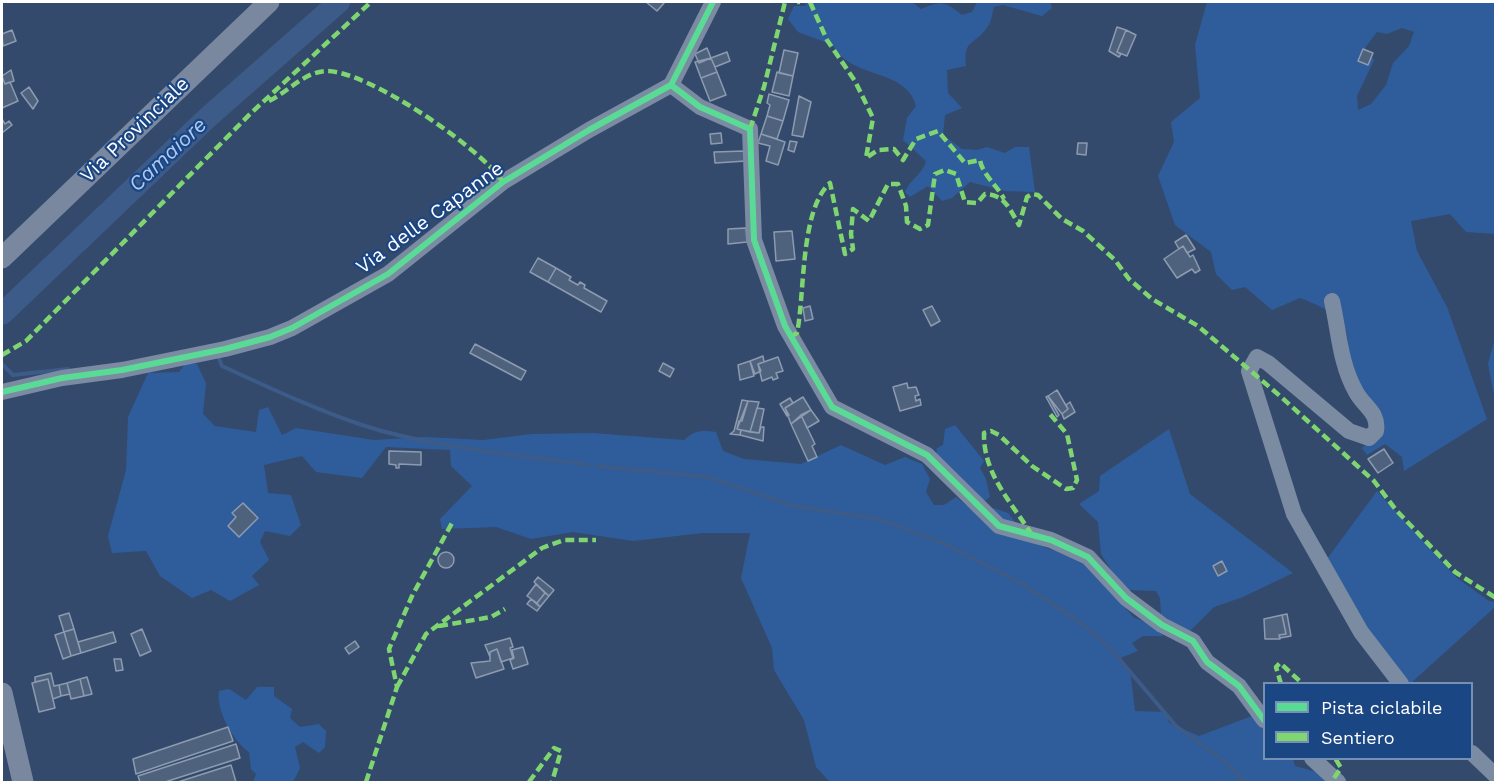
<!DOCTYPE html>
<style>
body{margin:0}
#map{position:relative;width:1497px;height:784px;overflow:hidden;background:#334a6c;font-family:"Work Sans",sans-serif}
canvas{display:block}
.frame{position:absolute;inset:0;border:3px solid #fff;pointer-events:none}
.legend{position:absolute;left:1263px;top:682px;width:210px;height:78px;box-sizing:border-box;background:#1b4684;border:2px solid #7690b5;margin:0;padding:8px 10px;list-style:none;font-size:18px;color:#fff}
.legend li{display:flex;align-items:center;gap:12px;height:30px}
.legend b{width:30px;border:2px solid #7690b5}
</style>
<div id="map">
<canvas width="1497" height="784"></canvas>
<div class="frame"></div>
<ul class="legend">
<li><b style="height:8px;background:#5adb95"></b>Pista ciclabile</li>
<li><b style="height:8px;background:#7fd670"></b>Sentiero</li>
</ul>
</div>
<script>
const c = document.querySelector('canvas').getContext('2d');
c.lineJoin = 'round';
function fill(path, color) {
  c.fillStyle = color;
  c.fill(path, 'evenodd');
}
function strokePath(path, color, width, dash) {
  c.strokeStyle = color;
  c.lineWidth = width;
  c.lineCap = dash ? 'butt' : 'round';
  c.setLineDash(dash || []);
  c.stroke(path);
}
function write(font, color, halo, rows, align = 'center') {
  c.font = font + ' "Work Sans",sans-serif';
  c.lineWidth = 4.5;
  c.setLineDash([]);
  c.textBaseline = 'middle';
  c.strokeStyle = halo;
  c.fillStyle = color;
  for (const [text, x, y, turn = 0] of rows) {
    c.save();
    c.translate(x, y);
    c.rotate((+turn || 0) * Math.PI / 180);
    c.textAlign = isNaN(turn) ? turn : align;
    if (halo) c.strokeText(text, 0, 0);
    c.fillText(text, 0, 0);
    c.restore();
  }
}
fill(new Path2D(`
 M804 2H912L921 9C943 0 944 1 962 15L972 12 977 2H1050L1052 8 1042 16 1003 5 994 7C992 13 992 21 988 26 976 46 963 37 966 66L947 70 948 93 962 108 945 115 943 135 962 149 977 150 987 147 1005 153 1015 147H1029L1035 192 1005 191 970 182 952 198 942 201 928 186 910 197 905 192C910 179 923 174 926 161L903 140 907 118 916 106C906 67 850 80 833 45L798 32 788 19 794 6H807Z
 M1207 2H1495V234L1466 232 1450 214 1411 221 1417 251 1447 307 1487 419 1404 471 1402 457 1385 444 1367 455 1362 448 1381 430 1346 365C1356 324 1335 311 1300 298L1272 310 1245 287 1232 290 1216 274 1211 252 1175 225 1158 176 1174 142 1171 122 1200 98 1195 45ZM1402 28 1414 32 1409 46 1393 63 1386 85 1371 104 1358 110 1357 96 1374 60 1365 48 1377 32 1387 34Z
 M1495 338V400L1488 364Z
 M186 363 197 364 206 383 203 414 215 426 256 432 259 410 268 407 282 435 296 428 374 440 425 437 483 440 532 434 592 433 684 440C694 430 702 430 716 432L723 451 744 459 801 464 841 445 885 465 905 457 922 464 930 479 926 492 934 505H944L956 497 981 517 993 508 1008 513 1031 542 1090 564 1133 617 1162 629 1163 636H1143L1132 643 1138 651 1118 659 1130 669 1135 711 1166 712 1169 723 1199 736 1252 716 1264 726V758L1293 759 1295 766 1317 772 1328 782H830L816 767 804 720 774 670 772 648 741 578 750 533H703L633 541 573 532 531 539 496 527 442 529 440 519 472 486 451 466 450 450 386 447 362 478 316 472 302 456 264 465 268 493 291 495 301 525 290 536 265 531 260 542 269 560 252 576 259 585 230 601 211 590 192 598 160 576 146 551 112 553 108 536 126 470 128 417 148 373 179 372Z
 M955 425 984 461 980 468 986 479 990 497 986 500H969L936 458 937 448 943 445 945 429Z
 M1169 429 1190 494 1293 573 1243 597 1214 607 1188 633 1161 614 1160 598 1156 591 1128 590 1117 579 1101 554 1098 522 1079 504 1099 491 1100 476Z
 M1377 491 1457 578 1489 601 1495 602V607L1411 683H1407L1391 667 1324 563Z
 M257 687H274V696L292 709 290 718 300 727 319 724 326 731 325 747 319 753 303 742 295 747 300 768 293 782H253L256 774 251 769 249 752C233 741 216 711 219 691L229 689 246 700Z`), '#2f5d9b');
strokePath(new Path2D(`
 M218 356 222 366C268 387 314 409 362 425 433 448 515 454 589 465
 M2 364 13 375 68 369
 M597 466 708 477 794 506 879 519 945 544 1021 583 1081 623 1110 648 1176 726 1224 761 1245 782`), '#3c5b88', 4);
strokePath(new Path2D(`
 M2 314 206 119 339 2`), '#3c5b88', 22);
const building = new Path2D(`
 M646 2H665L657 11Z
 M1117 27 1126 30 1117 52 1121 54 1119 57 1109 51Z
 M12 30 16 41 3 46 2 34Z
 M1126 30 1136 35 1127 56 1117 52Z
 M707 48 711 58 699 63 695 54Z
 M1363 49 1373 53 1368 65 1358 61Z
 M784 50 798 53 793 76 779 73Z
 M727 52 730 61 715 67 711 58Z
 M711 58 717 72 701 78 695 62Z
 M11 70 14 81 5 84 2 76Z
 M717 72 726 95 710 101 701 78Z
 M777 72 793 76 789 96 772 92Z
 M2 76 5 84 10 82 18 101 2 108Z
 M29 87 38 101 33 109 21 93Z
 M769 94 789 100 783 121 767 116 770 105 767 103Z
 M799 96 811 102 803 137 792 135Z
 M767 116 783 121 777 139 761 134Z
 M2 119 5 124 9 121 12 125 2 133Z
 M721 133 722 143 711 144 710 134Z
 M761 134 785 142 778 165 766 161 770 146 758 143Z
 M790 141 797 142 794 152 788 150Z
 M1078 143H1087L1086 155 1077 154Z
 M745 151 746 161 715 163 714 152Z
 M746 228 747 242 728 244V229Z
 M792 231 795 259 776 261 774 232Z
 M1186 235 1195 249 1187 253 1183 246 1179 249 1175 242Z
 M1183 246 1190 257 1193 255 1200 270 1195 273 1192 269 1177 278 1164 259Z
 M538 258 556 268 548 282 530 272Z
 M556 268 571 277 569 280 578 285 580 282 585 285 584 288 607 301 601 312 548 282Z
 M810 306 813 319 805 321 803 308Z
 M932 306 940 321 931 326 923 310Z
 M475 344 526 371 521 380 470 353Z
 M763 356 764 362 758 364 761 371 755 374 750 361Z
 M778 357 783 371 776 373 778 378 773 380 772 377 762 381 758 364Z
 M750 361 754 376 740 380 738 365Z
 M663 363 674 369 670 377 659 371Z
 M907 383 908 388 916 387 919 395 915 396 916 401 920 399 921 405 900 411 893 387Z
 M1057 390 1068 409 1062 414 1048 396Z
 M1048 396 1059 415 1057 417 1046 397Z
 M803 397 811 410 791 424 785 408Z
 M790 398 793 403 785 408 789 415 787 416 780 404Z
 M742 400 748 401 742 421H739L737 429 741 430 740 435 730 434 734 431Z
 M748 401 759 402 750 432 737 429Z
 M1070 402 1075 412 1064 419 1062 414 1068 409 1066 405Z
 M757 408 764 409 759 433 750 432Z
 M811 410 819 421 807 428 801 415Z
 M801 415 815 444 812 446 817 457 808 461 791 424Z
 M761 427H764L763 441 740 435 741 430 759 433Z
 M1384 449 1393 463 1378 473 1368 459Z
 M389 451 421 452V465L399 464V468H396V465L389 464Z
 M243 503 258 518 239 537 228 526 236 517 232 513Z
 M438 560a8 8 0 1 1 16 0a8 8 0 1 1-16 0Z
 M1222 561 1227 571 1218 576 1213 566Z
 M538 577 554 590 549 596 534 582Z
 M536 584 545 593 537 603 527 596Z
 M545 593 549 596 540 607 537 603Z
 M531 599 540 607 537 611 527 604Z
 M69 613 74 629 64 632 59 616Z
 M1287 614 1291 636 1280 638 1279 635 1286 634 1282 615Z
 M1282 615 1286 634 1279 635 1280 639H1265L1264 619Z
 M74 629 81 653 71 656 64 632Z
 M142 629 151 651 140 656 131 634Z
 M64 632 71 656 63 659 55 635Z
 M113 632 116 642 81 653 78 642Z
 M510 638 513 647 510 648 513 658 501 662 497 649 490 652V657L485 645Z
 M355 641 359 647 349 654 345 648Z
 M523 647 528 664 513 669 510 660 514 658 512 650Z
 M497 649 504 669 476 678 471 663 490 661V652Z
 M114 659H121L123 670 116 671Z
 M51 673 54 686 59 685 61 696 53 699 48 679 35 682V677Z
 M87 677 92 694 84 696 80 679Z
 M48 679 55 708 39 712 32 683Z
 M80 679 84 696 71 699 67 683Z
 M67 683 70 694 61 696 59 685Z
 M228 727 233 741 136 774 133 759Z
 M236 744 240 758 165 782H140L138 776Z
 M231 765 236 782H178Z`);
fill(building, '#4f627d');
strokePath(building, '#8d9bb0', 1.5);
strokePath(new Path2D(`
 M671 85 700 107 750 129 754 240 785 326 832 407 927 455 999 526 1051 540 1088 557 1126 598 1162 625 1193 641 1207 662 1239 686 1264 720
 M1332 301C1339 332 1340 364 1356 392 1364 407 1379 412 1376 431L1369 438 1349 431 1268 363 1257 357 1249 371 1294 514 1361 632 1401 684
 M2 392 62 378 122 370 225 349 270 337 292 328 388 274 503 182 589 130 671 85 713 2
 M1472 753 1496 776
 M1312 758 1338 782`), '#7a8ba2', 16);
strokePath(new Path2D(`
 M2 258 269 2
 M2 693 23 782`), '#79889f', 21);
strokePath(new Path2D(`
 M797 2H800
 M810 2 827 40 855 81 873 118 866 158 878 150 894 149 903 160 916 139 938 131 965 163 980 160C982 174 997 185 1004 199
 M269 101C288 92 304 72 326 71 367 70 481 148 503 182
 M750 129 764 87 785 2
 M790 337 797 333C805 294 800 209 830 183L845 254 853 249 851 234 853 209 869 221 888 184H898L906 206 907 222 920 229 928 225 935 174 945 170 956 174 965 202 977 203 985 194C1005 195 1009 208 1019 225L1027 197 1032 194 1038 195 1062 219 1083 231 1115 260 1129 279 1152 299 1198 326 1280 396 1374 481 1396 510 1455 572 1496 598
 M2 355 26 341 250 114 371 2
 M1032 535C1012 503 983 474 984 433L991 431 999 435 1032 466 1066 489 1073 488 1077 480 1067 434 1049 413
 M439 626 491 617 505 609
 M1281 684 1276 667 1280 663 1303 684
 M397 687 426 634 542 548 564 540H596
 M1334 778 1341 768 1335 758
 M366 782 397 687 389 649 412 596 452 523
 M529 782 554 748 561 751 552 782`), '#7fd670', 4.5, [9, 4.5]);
strokePath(new Path2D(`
 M671 85 700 107 750 129 754 240 785 326 832 407 927 455 999 526 1051 540 1088 557 1126 598 1162 625 1193 641 1207 662 1239 686 1264 720
 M2 392 62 378 122 370 225 349 270 337 292 328 388 274 503 182 589 130 671 85 713 2`), '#5adb95', 6);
write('20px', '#fff', '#1b4684', [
 ["Via Provinciale",135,130,-44],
 ["Via delle Capanne",430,218,-36]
]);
write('italic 21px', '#adcbf2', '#1b4684', [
 ["Camaiore",168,155,-43]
]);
</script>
